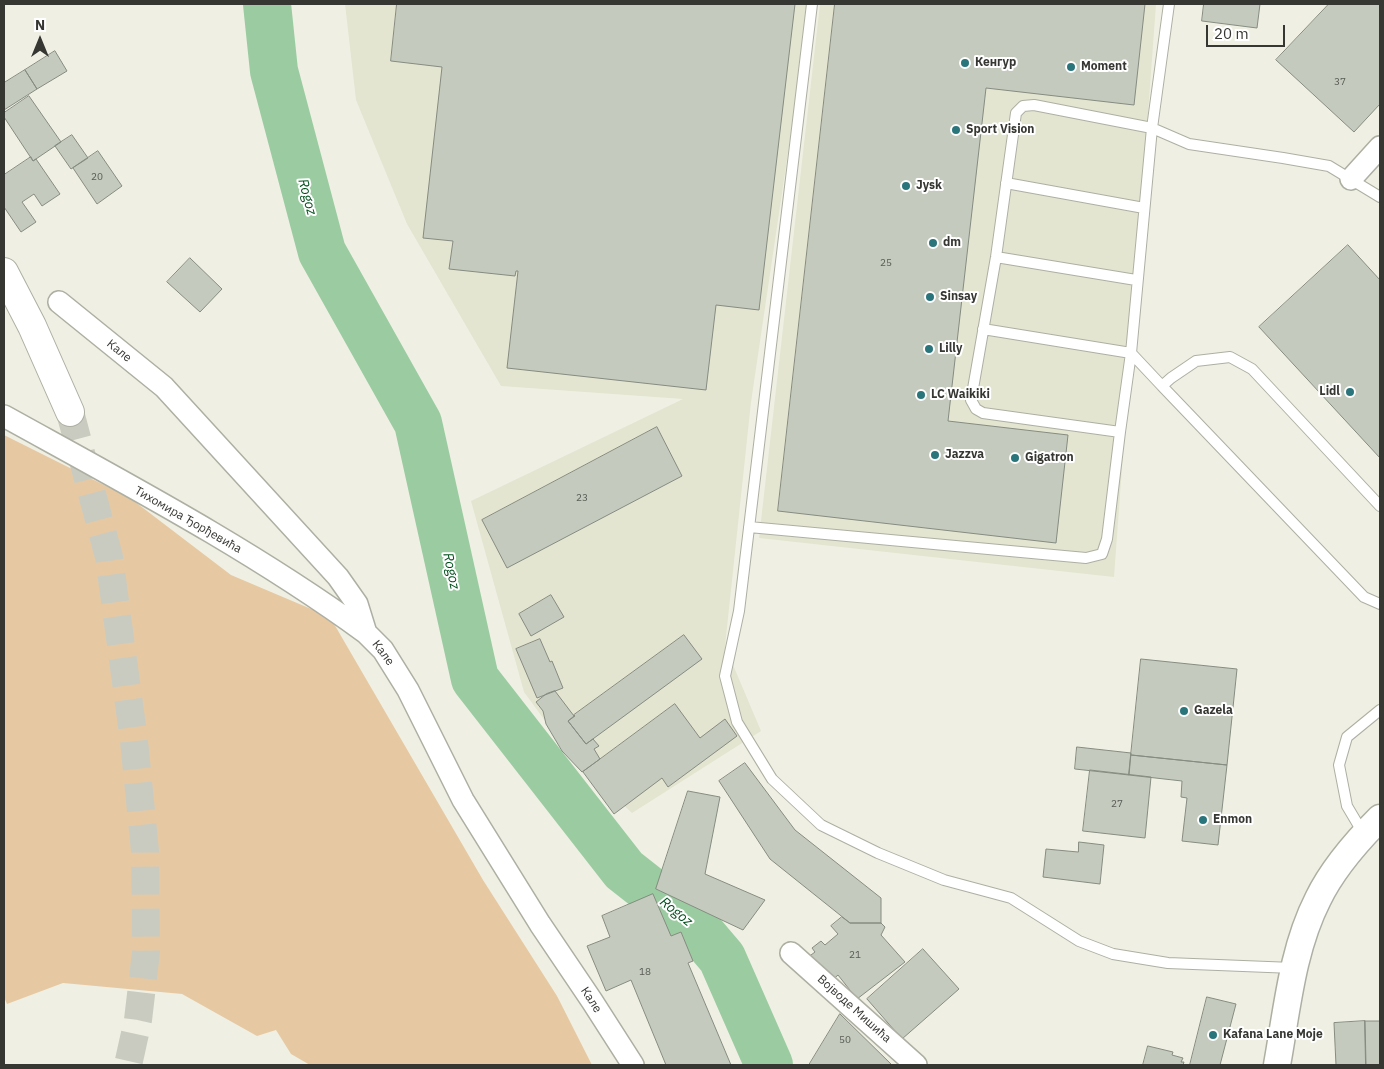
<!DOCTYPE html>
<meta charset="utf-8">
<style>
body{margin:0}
#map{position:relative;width:1384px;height:1069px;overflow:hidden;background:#eff0e3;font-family:"IBM Plex Sans",sans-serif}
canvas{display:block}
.frame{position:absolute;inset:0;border:5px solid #363732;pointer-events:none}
.north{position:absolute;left:15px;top:15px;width:50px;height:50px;-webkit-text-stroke:4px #fff;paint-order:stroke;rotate:0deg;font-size:14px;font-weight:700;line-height:20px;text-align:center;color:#363732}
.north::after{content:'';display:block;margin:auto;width:18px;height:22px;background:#363732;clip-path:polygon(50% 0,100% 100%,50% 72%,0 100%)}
.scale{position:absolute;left:1206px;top:25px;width:79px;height:22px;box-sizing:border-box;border:2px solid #363732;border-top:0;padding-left:6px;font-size:15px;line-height:18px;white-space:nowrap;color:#363732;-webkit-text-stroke:4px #fff;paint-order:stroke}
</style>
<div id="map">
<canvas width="1384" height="1069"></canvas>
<div class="frame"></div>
<div class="north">N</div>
<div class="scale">20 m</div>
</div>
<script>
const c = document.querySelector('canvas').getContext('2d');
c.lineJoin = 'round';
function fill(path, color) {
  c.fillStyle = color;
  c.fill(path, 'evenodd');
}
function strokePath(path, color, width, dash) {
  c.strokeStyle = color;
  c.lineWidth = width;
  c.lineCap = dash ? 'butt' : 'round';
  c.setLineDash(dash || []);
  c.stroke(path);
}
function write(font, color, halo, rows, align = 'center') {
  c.font = font + ' "IBM Plex Sans",sans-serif';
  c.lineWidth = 4;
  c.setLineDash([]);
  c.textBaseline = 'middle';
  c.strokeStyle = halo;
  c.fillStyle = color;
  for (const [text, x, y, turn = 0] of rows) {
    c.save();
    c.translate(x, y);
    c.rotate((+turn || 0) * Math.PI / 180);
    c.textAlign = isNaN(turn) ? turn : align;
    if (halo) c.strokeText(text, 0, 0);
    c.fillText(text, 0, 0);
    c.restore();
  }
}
fill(new Path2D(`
 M345 4H810L751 402 725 646 761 731 632 813 570 755 524 692 471 501 683 399 501 386 407 224 356 100Z
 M820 4H1156L1114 577 759 538Z`), '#e3e5d0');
fill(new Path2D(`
 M4 435 130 498 231 575 330 617 483 880 557 996 592 1065H310L291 1054 276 1030 257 1036 182 994 63 983 7 1004 4 997Z`), '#e6c9a3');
strokePath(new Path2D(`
 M267 4 274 71 322 252 418 423 475 679 624 870 694 925 722 958 769 1065`), '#9bcca1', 48);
const building = new Path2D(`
 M397 4H795L759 310 716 305 706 390 507 368 518 271H516L515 276 449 269 453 241 423 238 442 67 391 61Z
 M835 4H1145L1134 105 986 88 948 421 1068 435 1056 543 778 511Z
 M1204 4H1260L1257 28 1202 21Z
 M1329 4H1380V104L1354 132 1276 60Z
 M55 51 67 71 37 89 25 70Z
 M25 70 37 89 4 110V83Z
 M29 96 61 142 33 161 4 117V113Z
 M72 135 88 158 71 169 55 146Z
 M98 151 122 186 97 204 73 168Z
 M31 157 33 161 36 159 60 194 42 206 34 194 22 202 36 222 21 232 4 207V175Z
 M1348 245 1380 280V458L1259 327Z
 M190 258 222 289 200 312 167 282Z
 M657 427 682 476 507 568 482 520Z
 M551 595 564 617 531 636 519 614Z
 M684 635 702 659 586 744 568 721 575 716 574 715Z
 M540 639 550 662 552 661 563 688 537 698 516 649Z
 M1141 659 1237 669 1227 765 1131 755Z
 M555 691 574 716 568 721 586 744 593 739 599 746 594 749 600 759 582 772 562 751 546 724 543 711 536 702 546 694Z
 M675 704 700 738 725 719 737 736 668 787 662 778 614 814 583 772Z
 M1077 747 1131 753 1129 775 1075 769Z
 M1131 755 1227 765 1218 845 1182 841 1187 798 1181 797 1182 781 1129 775Z
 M745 763 795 830 881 898V923H850L770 859 719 781Z
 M1090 770 1151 777 1145 838 1083 831Z
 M688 791 720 797 705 874 765 900 743 930 656 889Z
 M1079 842 1104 845 1100 884 1043 877 1046 849 1078 852Z
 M653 894 671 936 681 932 693 961 688 963 731 1065H666L631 980 606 991 587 946 610 937 602 916Z
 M842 917 850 923H881L885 927 881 935 905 962 857 999 838 975 829 983 807 958 815 952 812 948 821 941 825 945 838 934 831 926Z
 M923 949 959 989 902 1039 867 999Z
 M1207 997 1236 1004 1220 1065H1190Z
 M840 1014 892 1065H809Z
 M1365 1021 1366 1065H1336L1334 1023Z
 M1365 1021H1380V1065H1366Z
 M1148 1046 1173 1052 1172 1055 1183 1058 1181 1062H1184L1183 1065H1143Z`);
fill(building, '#c4cabe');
strokePath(building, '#868c81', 1);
strokePath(new Path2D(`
 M70 412 109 557 134 741 145 851 146 952 138 1020 128 1065`), '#cacbc0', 28, [28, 14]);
const service = new Path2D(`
 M812 4 739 611 725 676 737 722 772 779 821 825 878 853 944 880 1011 898 1079 941 1113 954 1168 963 1293 968
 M1169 4 1152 128 1131 353 1120 432 983 413 976 409 971 400 996 257 1016 113 1023 106 1034 105 1152 128 1189 144 1283 158 1329 166 1380 197
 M1006 183 1144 208
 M996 257 1136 280
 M983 329 1131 353 1162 386
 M1380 506 1252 369 1230 357 1196 361 1171 378 1162 386 1364 597 1380 604
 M749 527 1086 558 1102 554 1107 539 1120 432
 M1363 833 1347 806 1339 765 1347 737 1380 710`);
const minor = new Path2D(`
 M1351 179 1380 147
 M59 302 164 387 338 577 357 604 366 633 383 650 408 690 463 800 540 924 592 1001 633 1065
 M4 416C127 484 252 550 366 633
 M791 953 916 1065`);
const tertiary = new Path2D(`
 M1277 1065C1287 1010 1292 950 1318 899 1333 868 1356 842 1380 818`);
const secondary = new Path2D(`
 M4 272 32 326 70 412`);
strokePath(service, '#aeafa3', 12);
strokePath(minor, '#aeafa3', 24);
strokePath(tertiary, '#aeafa3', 29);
strokePath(secondary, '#aeafa3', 30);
strokePath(service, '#fff', 10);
strokePath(minor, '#fff', 21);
strokePath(tertiary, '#fff', 26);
strokePath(secondary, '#fff', 28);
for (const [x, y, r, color] of [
 [965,63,5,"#2a747b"],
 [1071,67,5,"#2a747b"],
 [956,130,5,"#2a747b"],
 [906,186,5,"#2a747b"],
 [933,243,5,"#2a747b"],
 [930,297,5,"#2a747b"],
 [929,349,5,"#2a747b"],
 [1350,392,5,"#2a747b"],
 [921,395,5,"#2a747b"],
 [935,455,5,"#2a747b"],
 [1015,458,5,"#2a747b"],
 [1184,711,5,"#2a747b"],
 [1203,820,5,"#2a747b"],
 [1213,1035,5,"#2a747b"]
]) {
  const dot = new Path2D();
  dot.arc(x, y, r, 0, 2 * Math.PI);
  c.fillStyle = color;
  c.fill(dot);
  strokePath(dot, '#fff', 2);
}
write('10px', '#5a5c55', null, [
 ["37",1340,82],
 ["20",97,177],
 ["25",886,263],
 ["23",582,498],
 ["27",1117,804],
 ["21",855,955],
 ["18",645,972],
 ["50",845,1040]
]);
write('bold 12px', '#363732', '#fff', [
 ["Кенгур",975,63],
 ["Moment",1081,67],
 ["Sport Vision",966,130],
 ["Jysk",916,186],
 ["dm",943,243],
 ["Sinsay",940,297],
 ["Lilly",939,349],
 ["Lidl",1340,392,"right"],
 ["LC Waikiki",931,395],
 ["Jazzva",945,455],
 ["Gigatron",1025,458],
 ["Gazela",1194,711],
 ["Enmon",1213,820],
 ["Kafana Lane Moje",1223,1035]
], 'left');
write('12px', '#363732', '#fff', [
 ["Кале",119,351,39],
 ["Тихомира Ђорђевића",188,520,30],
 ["Кале",383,653,53],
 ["Кале",591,1000,57],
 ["Војводе Мишића",854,1009,42]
]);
write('italic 14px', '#004f1b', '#fff', [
 ["Rogoz",307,197,75],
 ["Rogoz",451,571,78],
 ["Rogoz",676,912,39]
]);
</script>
